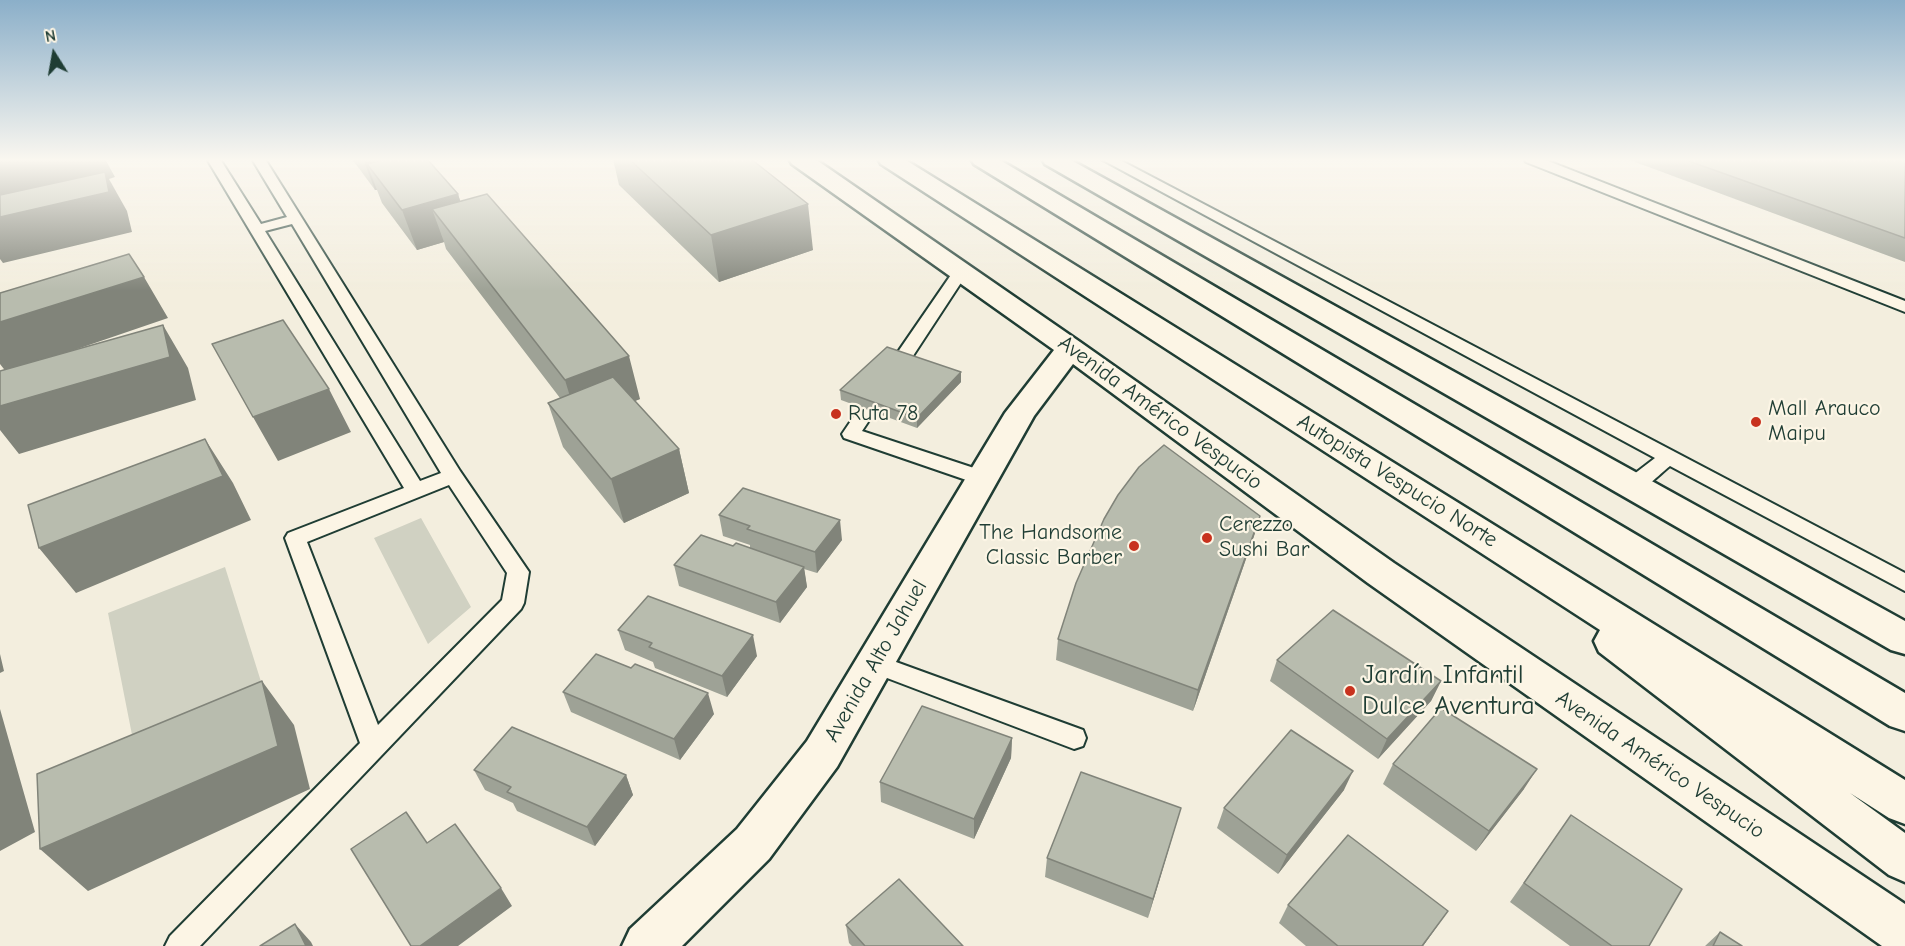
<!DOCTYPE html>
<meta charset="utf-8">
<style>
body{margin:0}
#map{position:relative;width:1905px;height:946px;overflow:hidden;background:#f3eede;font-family:"Comic Neue",sans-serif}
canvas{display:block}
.north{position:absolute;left:24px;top:24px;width:60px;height:60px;-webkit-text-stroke:4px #fcf5e5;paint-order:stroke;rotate:349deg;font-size:16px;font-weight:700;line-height:24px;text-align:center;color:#1f3d34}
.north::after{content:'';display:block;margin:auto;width:21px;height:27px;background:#1f3d34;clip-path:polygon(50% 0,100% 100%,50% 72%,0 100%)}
</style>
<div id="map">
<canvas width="1905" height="946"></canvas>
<div class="north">N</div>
</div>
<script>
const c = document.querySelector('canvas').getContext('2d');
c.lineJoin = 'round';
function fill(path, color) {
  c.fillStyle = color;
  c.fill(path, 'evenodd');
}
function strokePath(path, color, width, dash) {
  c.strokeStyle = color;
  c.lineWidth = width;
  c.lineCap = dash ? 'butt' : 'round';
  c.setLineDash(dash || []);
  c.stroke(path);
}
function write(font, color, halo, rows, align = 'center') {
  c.font = font + ' "Comic Neue",sans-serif';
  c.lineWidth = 4.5;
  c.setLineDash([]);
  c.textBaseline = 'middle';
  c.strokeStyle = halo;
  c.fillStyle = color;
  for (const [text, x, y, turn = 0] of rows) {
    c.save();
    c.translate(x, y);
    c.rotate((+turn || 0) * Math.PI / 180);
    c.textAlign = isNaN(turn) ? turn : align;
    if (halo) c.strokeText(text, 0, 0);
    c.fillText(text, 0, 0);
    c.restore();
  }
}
fill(new Path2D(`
 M421 518 471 607 428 644 374 538Z
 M225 567 263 688 134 745 108 613Z`), '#d0d1c2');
const lane = new Path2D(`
 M207 159H220L261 224 287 217 252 159H265L460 471 529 572 524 603 521 609 200 946H165L170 936 360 743 285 538 288 533 404 488ZM292 224 441 473 420 481 265 231ZM449 485 507 573 502 600 378 725 307 542Z
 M1101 159H1118L1905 573V591L1670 466C1657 476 1642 495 1625 491L1622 486 1625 481 1655 458Z
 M1524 159H1543L1905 301V312L1526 162Z
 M960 267 968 272 909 362 906 366H894L891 362 955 269Z
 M867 404 873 406 876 410 862 431 989 473 992 478 989 483 982 485 975 483 844 438 842 434 861 406Z
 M874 654 1083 730 1086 738 1083 746 1074 749 866 670 862 663 866 656Z`);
const secondary = new Path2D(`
 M789 159H815L1080 342 1394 563 1905 904V946H1882L1368 583 1073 364 1034 416 837 767 769 859 682 946H622L630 929 737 829 807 741 1005 413 1054 350 792 164Z
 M1042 159H1069L1905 621V654L1891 650 1045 164Z`);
const highway = new Path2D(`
 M878 159H904L1905 780V824L1889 818 1850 793 1905 833V882L1889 875 1599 652 1594 641 1600 630 881 164Z
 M971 159H998L1905 693V731L1890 726 974 164Z`);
strokePath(lane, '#1f3d34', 4);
strokePath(secondary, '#1f3d34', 5);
strokePath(highway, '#1f3d34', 5);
fill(lane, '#fcf5e5');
fill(secondary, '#fcf5e5');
fill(highway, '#fcf5e5');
fill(new Path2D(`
 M352 159H427L458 194 460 201 640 399 635 401 679 449 689 493 624 523 563 447 548 403 560 398 446 249 444 242 417 250 382 203 377 190H375Z
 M613 159H751L813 250 719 282 619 185Z
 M1627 159H1905V262Z
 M961 382 917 428 841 400 840 390Z
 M719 515 842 540 817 573 804 569 807 587 780 623 679 586 674 565 733 546 750 548V545L723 536Z
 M1260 516 1254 536 1193 711 1056 660 1058 639Z
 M618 630 757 656 727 697 655 668 653 662 625 650Z
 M1277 660 1441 681 1431 701 1378 759 1270 681Z
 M631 668 714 714 680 760 571 712 563 692Z
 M1012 738 1011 758 974 839 881 802 880 782Z
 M1393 764 1524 789 1476 851 1383 784Z
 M474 770 626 775 633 795 595 846 517 811 513 803 485 790Z
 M1344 790 1278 874 1217 828 1224 808Z
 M1181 808 1148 918 1045 877 1047 858Z
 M1571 815 1649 946H1570L1510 902Z
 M1288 905 1448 911 1423 946H1306L1279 923Z
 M846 925 963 946H852L849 943Z
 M1720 932 1742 946H1705Z`), '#9ea296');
fill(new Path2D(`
 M14 159H105L115 177 109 179 127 211 132 232 3 263 0 259V162Z
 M363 159H419L367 164 377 190H375Z
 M458 194 471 234 432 209 444 242 417 250 402 210Z
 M808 204 813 250 719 282 711 235Z
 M144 277 168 318 7 373 0 364V322Z
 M163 325 188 368 196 400 19 454 0 430V406Z
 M629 356 640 399 578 423 565 380Z
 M961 372V382L917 428V418Z
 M329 389 351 432 278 461 253 417Z
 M205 439 233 483 251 520 76 593 39 548Z
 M679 449 689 493 624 523 611 479Z
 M1260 516 1254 536 1193 711 1198 690Z
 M840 520 842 540 817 573 815 552Z
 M804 567 807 587 780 623 776 602Z
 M753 635 757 656 727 697 722 676Z
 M0 654 4 671 0 673Z
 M262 681 294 725 310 789 88 891 40 849Z
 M1441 681 1431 701 1378 759 1387 739Z
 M708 693 714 714 680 760 674 739Z
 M0 709 35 832 0 851Z
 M1012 738 1011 758 974 839V819Z
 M1537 769 1524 789 1476 851 1489 831Z
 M1353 771 1344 790 1278 874 1287 855Z
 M626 775 633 795 595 846 587 827Z
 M1181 808 1148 918 1153 899Z
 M501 888 512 906 458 946H420Z
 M1448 911 1423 946H1422Z
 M295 924 311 942 313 946H306Z`), '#81847a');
const building = new Path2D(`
 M0 159H14L0 162Z
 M387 159H427L458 194 402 210 367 164Z
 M629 159H751L808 204 711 235Z
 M1683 159H1905V238Z
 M105 172 109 192 0 217V195Z
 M487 194 629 356 565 380 432 209Z
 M129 254 144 277 0 322V293Z
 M283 320 329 389 253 417 212 344Z
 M163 325 170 357 0 406V371Z
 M887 347 961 372 917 418 840 390Z
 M613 377 679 449 611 479 548 403Z
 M205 439 223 476 39 548 28 505Z
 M1164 445 1260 516 1198 690 1058 639 1076 583 1104 519 1118 495 1139 467Z
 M743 488 840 520 815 552 747 529 750 526 719 515Z
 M701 535 733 546 736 543 804 567 776 602 674 565Z
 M648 596 753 635 722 676 649 647 652 643 618 630Z
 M1333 610 1441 681 1387 739 1277 660Z
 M596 654 631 668 635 664 708 693 674 739 563 692Z
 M262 681 278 746 40 849 37 774Z
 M922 706 1012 738 974 819 880 782Z
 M1441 708 1537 769 1489 831 1393 764Z
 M512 727 626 775 587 827 507 792 511 787 474 770Z
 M1291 730 1353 771 1287 855 1224 808Z
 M1081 772 1181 808 1153 899 1047 858Z
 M406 812 427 843 455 824 501 888 420 946H411L351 849Z
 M1571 815 1682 889 1649 946H1612L1524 883Z
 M1348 835 1448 911 1422 946H1338L1288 905Z
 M899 879 963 946H865L846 925Z
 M295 924 306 946H260Z
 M1720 932 1742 946H1713Z`);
fill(building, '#b8bcae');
strokePath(building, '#81847a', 1.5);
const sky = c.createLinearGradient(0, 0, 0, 291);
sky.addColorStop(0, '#8bafc9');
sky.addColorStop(0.55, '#faf7f0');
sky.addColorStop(1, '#faf7f000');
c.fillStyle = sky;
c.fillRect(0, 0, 1905, 291);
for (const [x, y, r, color] of [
 [836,414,6,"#c8321e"],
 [1756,422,6,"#c8321e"],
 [1207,538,6,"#c8321e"],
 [1134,546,6,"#c8321e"],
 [1350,691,6,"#c8321e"]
]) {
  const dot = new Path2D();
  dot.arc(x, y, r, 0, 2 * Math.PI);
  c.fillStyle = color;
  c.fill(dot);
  strokePath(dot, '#fcf5e5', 2);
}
write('22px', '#1f3d34', '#fcf5e5', [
 ["Mall Arauco",1768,409],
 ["Maipu",1768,434],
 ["Ruta 78",848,414],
 ["Cerezzo",1219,525],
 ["Sushi Bar",1219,550],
 ["The Handsome",1122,533,"right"],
 ["Classic Barber",1122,558,"right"]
], 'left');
write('22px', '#1f3d34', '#fcf5e5', [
 ["Avenida Américo Vespucio",1160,413,36],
 ["Autopista Vespucio Norte",1397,481,32],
 ["Avenida Alto Jahuel",876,661,-60],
 ["Avenida Américo Vespucio",1660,765,34]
]);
write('27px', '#1f3d34', '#fcf5e5', [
 ["Jardín Infantil",1362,675],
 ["Dulce Aventura",1362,706]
], 'left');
</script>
